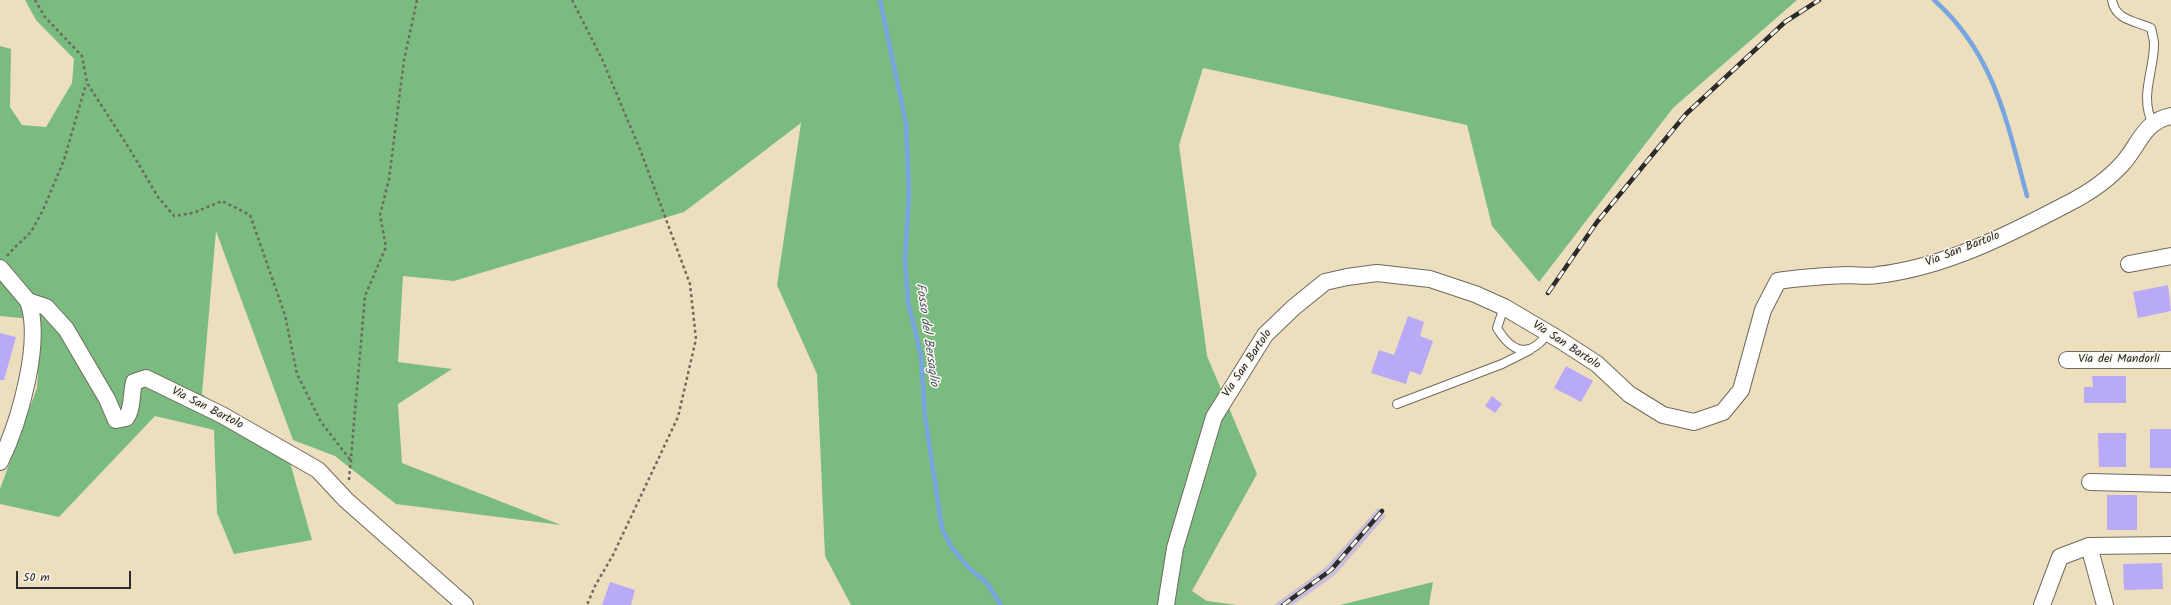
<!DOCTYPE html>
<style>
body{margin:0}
#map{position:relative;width:2171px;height:605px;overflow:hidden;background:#eddfbe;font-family:Kalam,sans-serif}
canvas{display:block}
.scale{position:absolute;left:16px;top:571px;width:115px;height:18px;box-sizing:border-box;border:2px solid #2b2b2b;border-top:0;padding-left:5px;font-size:12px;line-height:14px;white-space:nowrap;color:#2b2b2b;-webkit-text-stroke:3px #fbf7ec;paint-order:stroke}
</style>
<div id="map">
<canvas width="2171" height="605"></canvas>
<div class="scale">50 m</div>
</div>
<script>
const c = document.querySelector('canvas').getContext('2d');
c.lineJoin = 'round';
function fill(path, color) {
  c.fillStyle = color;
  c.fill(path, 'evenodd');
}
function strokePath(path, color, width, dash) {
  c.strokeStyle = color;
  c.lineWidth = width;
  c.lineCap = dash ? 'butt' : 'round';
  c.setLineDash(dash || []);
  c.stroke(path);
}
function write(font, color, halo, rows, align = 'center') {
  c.font = font + ' Kalam,sans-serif';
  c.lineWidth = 3;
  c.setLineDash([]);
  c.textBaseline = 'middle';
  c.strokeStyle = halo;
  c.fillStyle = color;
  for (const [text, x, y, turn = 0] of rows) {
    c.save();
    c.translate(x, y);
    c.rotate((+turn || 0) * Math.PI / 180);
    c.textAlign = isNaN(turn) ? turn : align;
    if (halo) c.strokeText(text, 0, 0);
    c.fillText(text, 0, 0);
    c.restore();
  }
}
fill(new Path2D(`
 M1378 508 1386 516 1335 575 1293 605H1274L1326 567Z`), '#c9bfd7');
fill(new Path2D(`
 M25 0H1797L1673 108 1539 282 1492 226 1467 125 1203 68 1179 145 1207 356 1257 474 1192 591 1207 601 1237 605H851L825 556 817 374 777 285 801 123 684 212 454 281 403 276 398 362 452 369 398 404 402 463 561 525 396 504 335 456 293 440 216 231 202 394 289 459 312 540 234 554 217 513 214 430 155 416 59 517 0 504V489L37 388 41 320 0 316V46L11 49 10 107 22 125 46 127 72 83 74 59 36 20Z
 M1433 582 1429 605H1340Z`), '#7abc7f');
strokePath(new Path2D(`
 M880 0 906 123 909 194 905 260 908 302 921 356 925 416 942 529 952 548 969 568 987 583 1001 605
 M1934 0C1994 53 2007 122 2027 196`), '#76a5df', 4.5);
fill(new Path2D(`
 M2168 285 2171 311 2138 318 2133 292Z
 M1408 316 1424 322 1420 336 1433 341 1421 375 1410 371 1406 384 1371 373 1379 350 1394 355Z
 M0 333 16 337 4 380H0Z
 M1566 366 1593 381 1581 402 1554 388Z
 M2092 376H2126V403H2084V387H2093Z
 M1492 396 1502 404 1495 413 1485 406Z
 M2150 429H2171V468H2150Z
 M2098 433H2126V467H2099Z
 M2107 495H2137V530H2107Z
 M2162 563 2163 589 2124 590 2123 564Z
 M610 582 635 590 631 605H602Z`), '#b9aaf7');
const service = new Path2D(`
 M2112 0C2115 20 2135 21 2151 28 2152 33 2154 39 2154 44 2154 72 2139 96 2153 124
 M1504 307 1497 328C1512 353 1530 359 1548 333
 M1397 404 1502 364 1530 350`);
const minor = new Path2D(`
 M2129 264 2171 256
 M0 268 28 301 46 307 66 329 107 399 116 420 126 418C133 409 131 394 134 382L146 378 222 415 318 470 346 500 465 605
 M2067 360H2171
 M0 462C19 423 43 342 28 301
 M2090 482 2171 484
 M2089 546 2105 605
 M1166 605 1175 548 1214 417 1265 335 1293 308 1325 282 1347 277 1377 273 1430 279 1475 294 1504 307 1560 340 1597 364 1629 394 1663 415 1694 422 1723 412 1741 390 1763 310 1778 281C1802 277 1824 276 1848 275 1858 275 1868 277 1878 275 1945 267 2008 235 2067 204 2089 193 2107 181 2123 163 2139 145 2144 121 2171 116
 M2042 605 2060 557 2089 546 2171 545`);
strokePath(service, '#6f6a5e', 10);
strokePath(minor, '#6f6a5e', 18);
strokePath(new Path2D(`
 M35 0 45 17 82 56 87 83 129 148 158 197 174 216 193 213 222 201 250 215 285 315 297 374 321 422 352 462
 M572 0 602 59 641 152 690 284 696 339 678 417 613 555 595 586 587 605
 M7 256 13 249 31 232 43 210 64 160 86 84
 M349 480 365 296 386 247 380 215 389 179 404 60 417 0`), '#6f6a5e', 2.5, [3, 3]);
strokePath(service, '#fff', 8);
strokePath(minor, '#fff', 16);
const rail = new Path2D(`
 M1548 293 1597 222 1686 114 1785 22 1819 0
 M1283 605 1331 570 1382 511`);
strokePath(rail, '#2b2b2b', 4.5);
strokePath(rail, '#fbf7ec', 3, [9]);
write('12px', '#2b2b2b', '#fbf7ec', [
 ["Via San Bartolo",1963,250,-21],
 ["Via San Bartolo",1566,346,33],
 ["Via dei Mandorli",2119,360],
 ["Via San Bartolo",1248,364,-56],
 ["Via San Bartolo",207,409,27]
]);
write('italic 13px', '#45566a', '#fbf7ec', [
 ["Fosso del Bersaglio",926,335,82]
]);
</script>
